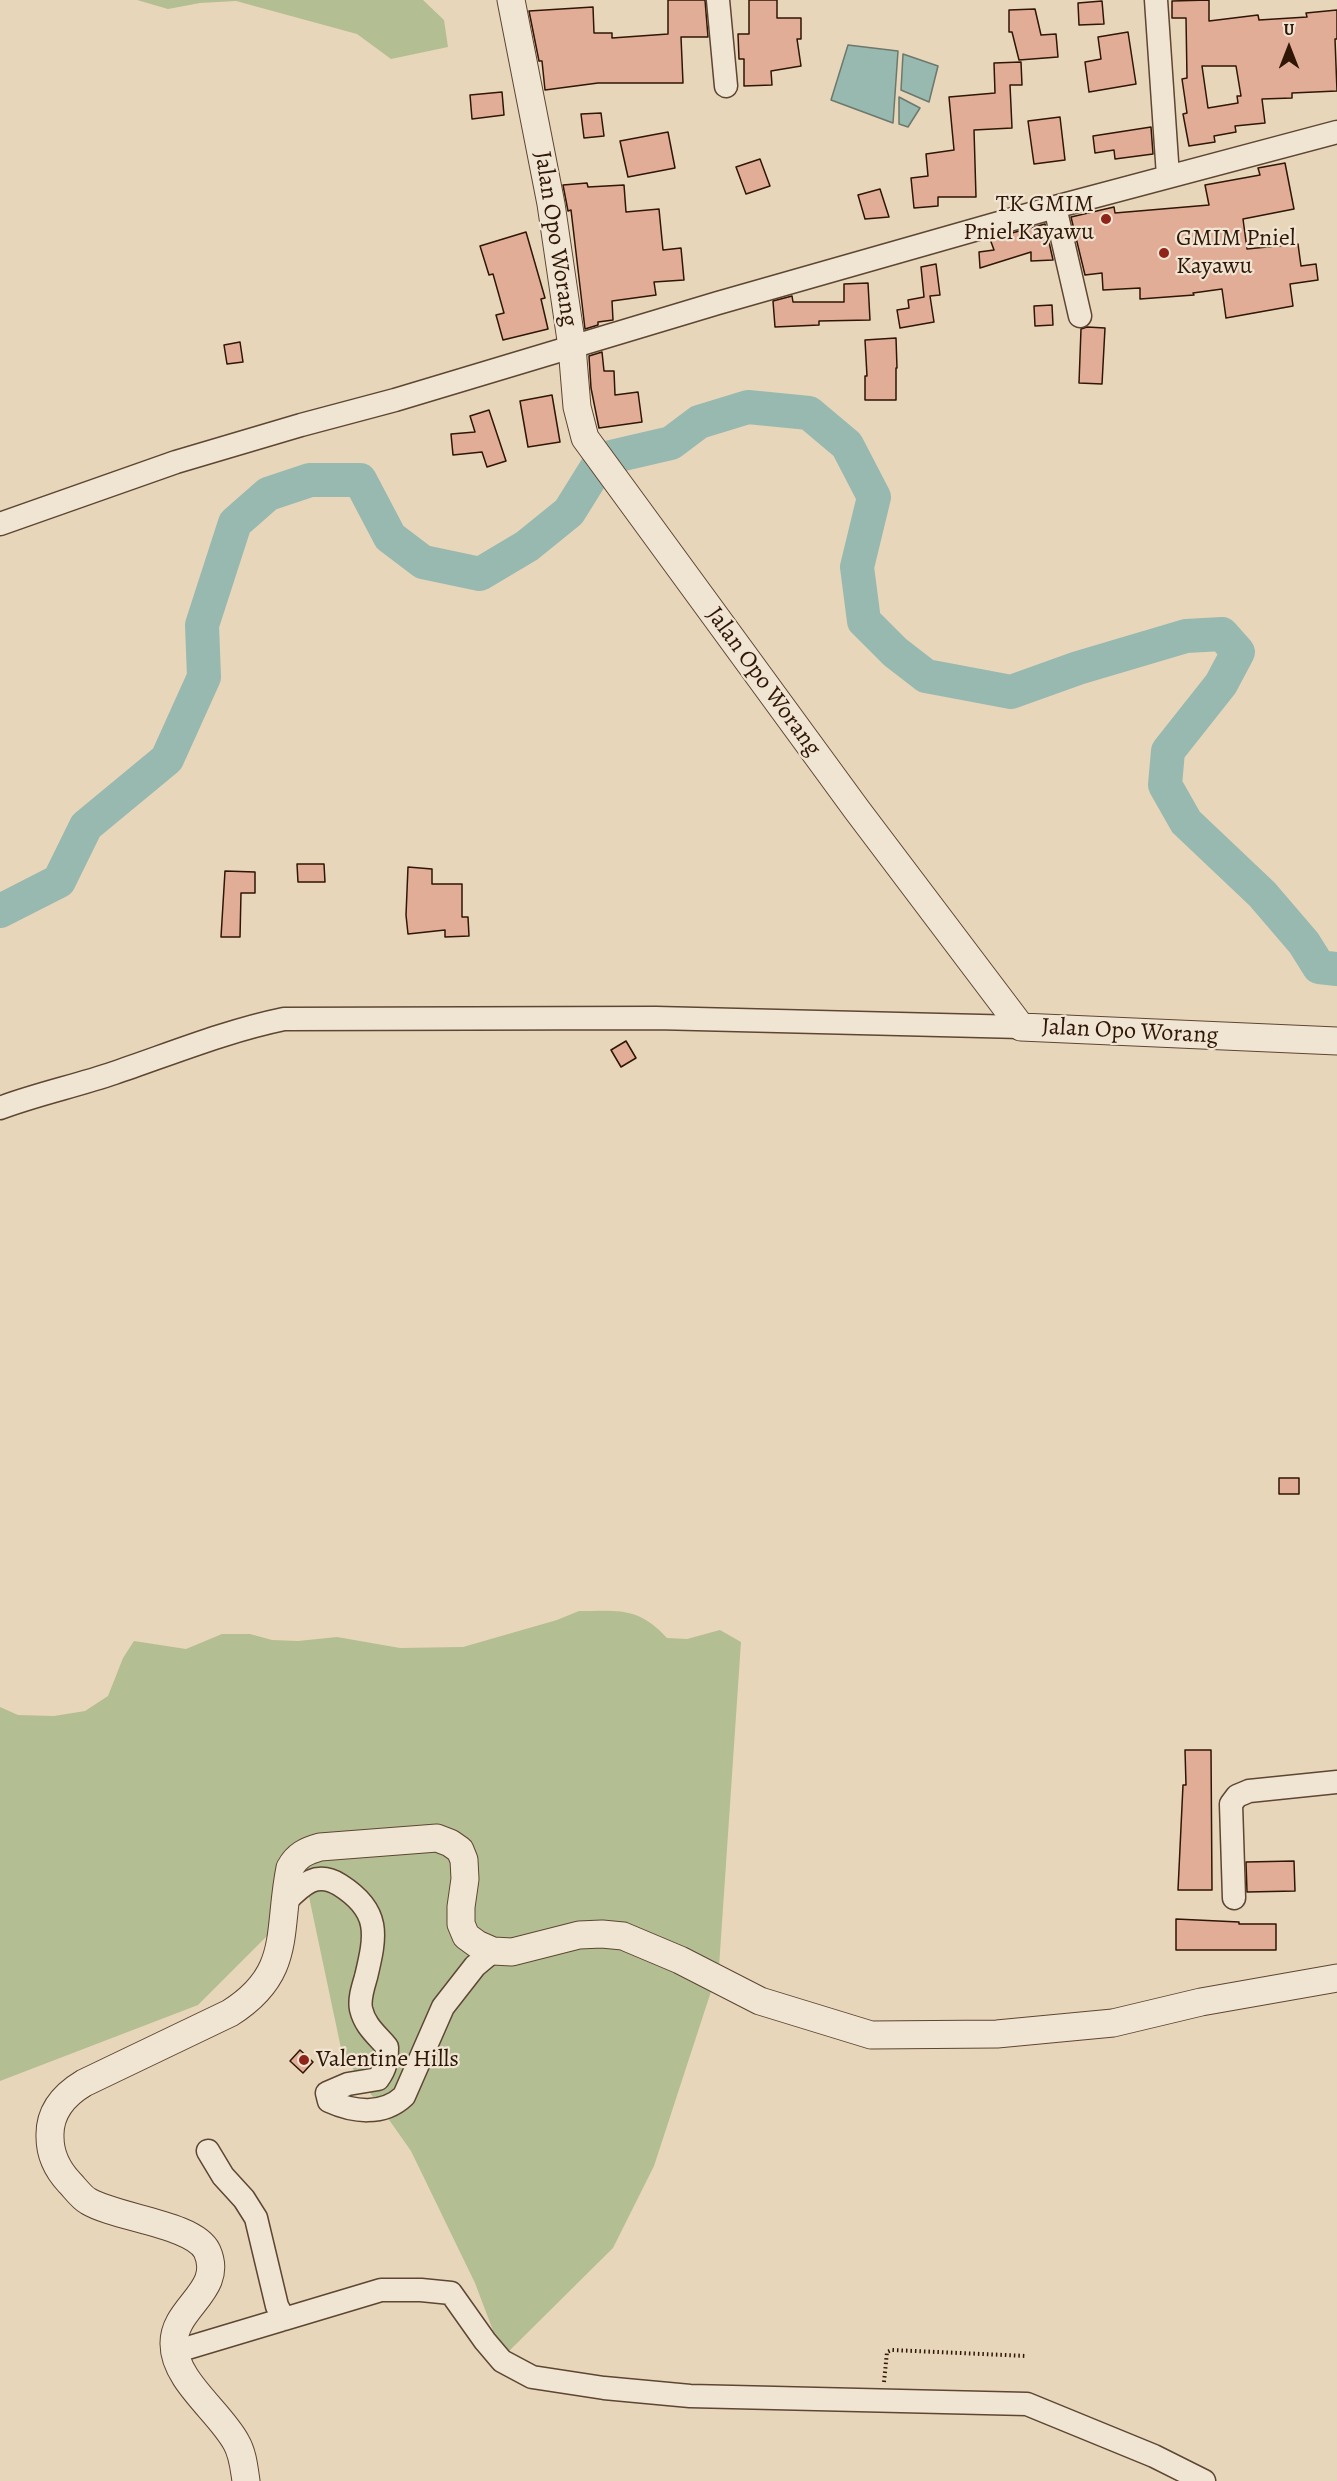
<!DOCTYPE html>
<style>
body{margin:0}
#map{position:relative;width:1337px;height:2481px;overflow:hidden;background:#e8d6bb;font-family:Alegreya,serif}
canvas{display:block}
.north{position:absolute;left:1259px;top:18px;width:60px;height:60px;-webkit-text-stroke:4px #f0e4d3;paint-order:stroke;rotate:0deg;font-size:16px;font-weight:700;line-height:24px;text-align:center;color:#2f1605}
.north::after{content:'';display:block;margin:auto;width:21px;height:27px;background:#2f1605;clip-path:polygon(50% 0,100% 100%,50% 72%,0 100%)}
</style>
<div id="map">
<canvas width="1337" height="2481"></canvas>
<div class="north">U</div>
</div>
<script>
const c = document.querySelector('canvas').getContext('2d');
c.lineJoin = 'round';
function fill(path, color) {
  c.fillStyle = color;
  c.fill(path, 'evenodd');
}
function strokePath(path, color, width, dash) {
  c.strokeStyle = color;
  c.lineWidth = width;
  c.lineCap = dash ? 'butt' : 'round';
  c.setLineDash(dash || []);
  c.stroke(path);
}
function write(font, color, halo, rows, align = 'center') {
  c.font = font + ' Alegreya,serif';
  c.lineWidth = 4.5;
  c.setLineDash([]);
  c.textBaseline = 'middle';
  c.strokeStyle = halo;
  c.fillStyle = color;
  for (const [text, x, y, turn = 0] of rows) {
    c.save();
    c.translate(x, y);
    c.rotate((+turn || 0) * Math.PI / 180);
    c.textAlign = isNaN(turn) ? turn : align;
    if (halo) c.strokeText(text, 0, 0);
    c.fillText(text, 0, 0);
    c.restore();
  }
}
fill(new Path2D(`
 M137 0H423L444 20 448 47 391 59 357 34 236 1 200 3 168 9Z
 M579 1611C618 1611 638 1606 667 1638L687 1639 720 1630 741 1642 719 1967 654 2166 613 2248 503 2357 475 2283 411 2151 342 2053 297 1840 278 1925 198 2005 0 2081V1707L18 1715 54 1716 85 1711 108 1696 123 1658 134 1641 186 1649 222 1634H250L272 1640 298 1641 337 1637 400 1648 463 1647 557 1620Z`), '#b3be93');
const water = new Path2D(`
 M848 45 898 51 893 123 831 100Z
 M903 54 938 66 929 102 901 90Z
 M899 97 920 108 908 127 899 124Z`);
fill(water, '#97b9b0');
strokePath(water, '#6d786c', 1.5);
strokePath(new Path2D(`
 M0 911 59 881 86 826 167 759 204 677 202 625 235 523 268 494 310 480H360L390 537 423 562 480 574 527 546 569 512 602 459 671 443 699 422 748 407 809 413 847 445 874 497 857 567 864 621 895 652 926 676 1011 692 1078 668 1186 636 1222 634 1238 652 1221 684 1168 751 1165 785 1186 822 1262 894 1304 943 1319 967 1337 969`), '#97b9b0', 34);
const building = new Path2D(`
 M668 0H705L708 37H681L683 83H598L545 90 542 61H539L529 11 593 7 594 33H612V38L668 34Z
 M749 0H777V18H801V39H797L801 66 771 71 772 85 744 86V59H739L738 34H749Z
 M1209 0V21L1258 15 1259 20 1307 17 1306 13 1337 10V39H1335L1337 91 1292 93V98L1262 99 1265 123 1235 126 1236 132 1214 136 1215 142 1189 146 1183 114 1187 113 1182 79 1187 78 1186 18H1172V1ZM1202 66H1236L1241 96H1237L1238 103 1208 108Z
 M1102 1 1104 24 1079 25 1078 3Z
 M1035 9 1041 35 1056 34 1058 57 1019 60 1012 32H1009V10Z
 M1128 32 1136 84 1089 92 1085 62 1101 59 1098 37Z
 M1021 62 1022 85H1010L1012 128 974 130 976 197H938V206L914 208 911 178 928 176 926 154 954 150 949 97 995 93 994 63Z
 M502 92 504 115 472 119 470 95Z
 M601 113 604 136 584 138 581 114Z
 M1060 117 1065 160 1034 164 1028 121Z
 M1151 127 1153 154 1115 159 1114 150 1095 153 1093 136Z
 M668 132 675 168 628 177 620 141Z
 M760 159 770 186 746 194 736 167Z
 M1285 163 1294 209 1243 219 1247 249 1298 244 1301 266 1316 264 1318 280 1290 284 1293 306 1226 318 1222 289 1193 293 1194 295 1140 299V288L1103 290 1102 273 1085 275 1071 217 1114 207 1115 213 1209 205 1205 185 1260 175 1258 168Z
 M587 183 588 187 624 185 626 212 659 209 663 250 681 248 684 280 654 282 656 295 612 301 613 320 598 322V325L585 329 571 210 568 211 563 185Z
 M880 189 889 217 865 219 858 195Z
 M1045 224 1053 260 1031 261V252L980 268 979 252 994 250 990 239Z
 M526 232 545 298 541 299 548 329 503 340 496 315 504 313 493 274 489 275 480 246Z
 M936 264 940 295 930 296 934 322 900 328 897 310 909 308 908 300 924 297 921 267Z
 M868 283 870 320 819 321V325L775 327 773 301 792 296 793 302H844V284Z
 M1052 305 1053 325 1035 326 1034 306Z
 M1087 327 1105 328 1102 384 1079 383 1081 329Z
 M896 338 897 368H896V400H865V376H867L865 340Z
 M240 342 243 362 227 364 224 345Z
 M602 352 604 371H614L615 395 638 392 642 422 599 428 591 388 589 356Z
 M552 395 560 442 528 447 520 401Z
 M489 410 506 461 487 467 482 452 453 455 451 434 475 432 470 416Z
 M297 864H324L325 882H298Z
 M408 867 432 869V884H462V917H468L469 936 445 937V930L408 934 406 915Z
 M225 871 255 872V893H241L240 937H221Z
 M626 1041 636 1058 621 1067 611 1050Z
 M1279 1478H1299V1494H1279Z
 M1185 1750H1211L1212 1890H1178L1183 1785H1186Z
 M1294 1861 1295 1891 1247 1892 1246 1862Z
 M1176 1919 1239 1922V1924H1276V1950H1176Z
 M300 2050 313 2062 303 2073 290 2061Z`);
fill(building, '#e2ad97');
strokePath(building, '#2f1605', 1.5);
const minor = new Path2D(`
 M718 0 726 86
 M1156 0 1168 176
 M1055 207 1080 316
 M0 524 176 462 301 425 395 400 718 303 1055 207 1337 132
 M0 1108C37 1094 76 1086 114 1073 170 1054 226 1031 284 1019L656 1018 1021 1027
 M1234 1898 1231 1804 1237 1796 1249 1791 1337 1782
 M285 1902C302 1885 316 1870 340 1885 381 1911 376 1935 366 1977 363 1987 359 1999 361 2009 365 2026 376 2034 387 2047 387 2060 386 2068 378 2079L348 2084 327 2093 329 2101C353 2112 383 2116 404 2096L443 2007 475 1966 493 1951
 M208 2151 223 2176 244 2199 256 2218 277 2306 284 2319
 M174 2352 381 2290H421L451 2293 485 2341 502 2361 532 2377 604 2388 690 2396 1027 2404 1154 2456 1204 2481`);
const tertiary = new Path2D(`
 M511 0 551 204 572 347 577 407 585 438 857 810 1021 1027 1337 1041
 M246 2481C244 2468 243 2454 236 2442 219 2411 174 2380 174 2344 173 2307 225 2291 207 2251 194 2224 116 2218 88 2201 81 2197 75 2188 69 2182 57 2169 50 2155 50 2137 49 2112 64 2095 84 2083L230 2013C293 1973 277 1932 290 1868 297 1855 306 1851 320 1847L437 1838 450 1843 460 1850 464 1860 465 1879 461 1907V1924L466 1936 477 1944 493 1951 512 1952 579 1935 602 1934 623 1936 680 1960 760 2001 871 2035 997 2034 1113 2023 1201 2002 1337 1978`);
strokePath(minor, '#5d4632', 25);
strokePath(tertiary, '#5d4632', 29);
strokePath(new Path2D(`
 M884 2382 887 2352 892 2350 1027 2356`), '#2f1605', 4, [1.5, 3]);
strokePath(minor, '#f0e4d3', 22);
strokePath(tertiary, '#f0e4d3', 27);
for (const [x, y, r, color] of [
 [1106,219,6,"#8f2418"],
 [1164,253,6,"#8f2418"],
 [304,2060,6,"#8f2418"]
]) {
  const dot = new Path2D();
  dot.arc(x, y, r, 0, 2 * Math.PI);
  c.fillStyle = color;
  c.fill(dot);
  strokePath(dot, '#f0e4d3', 2);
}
write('24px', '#2f1605', '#f0e4d3', [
 ["TK GMIM",1094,205,"right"],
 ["Pniel Kayawu",1094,233,"right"],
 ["GMIM Pniel",1176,239],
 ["Kayawu",1176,267],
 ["Valentine Hills",316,2060]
], 'left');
write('24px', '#2f1605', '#f0e4d3', [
 ["Jalan Opo Worang",555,239,81],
 ["Jalan Opo Worang",763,682,54],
 ["Jalan Opo Worang",1130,1032,3]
]);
</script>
